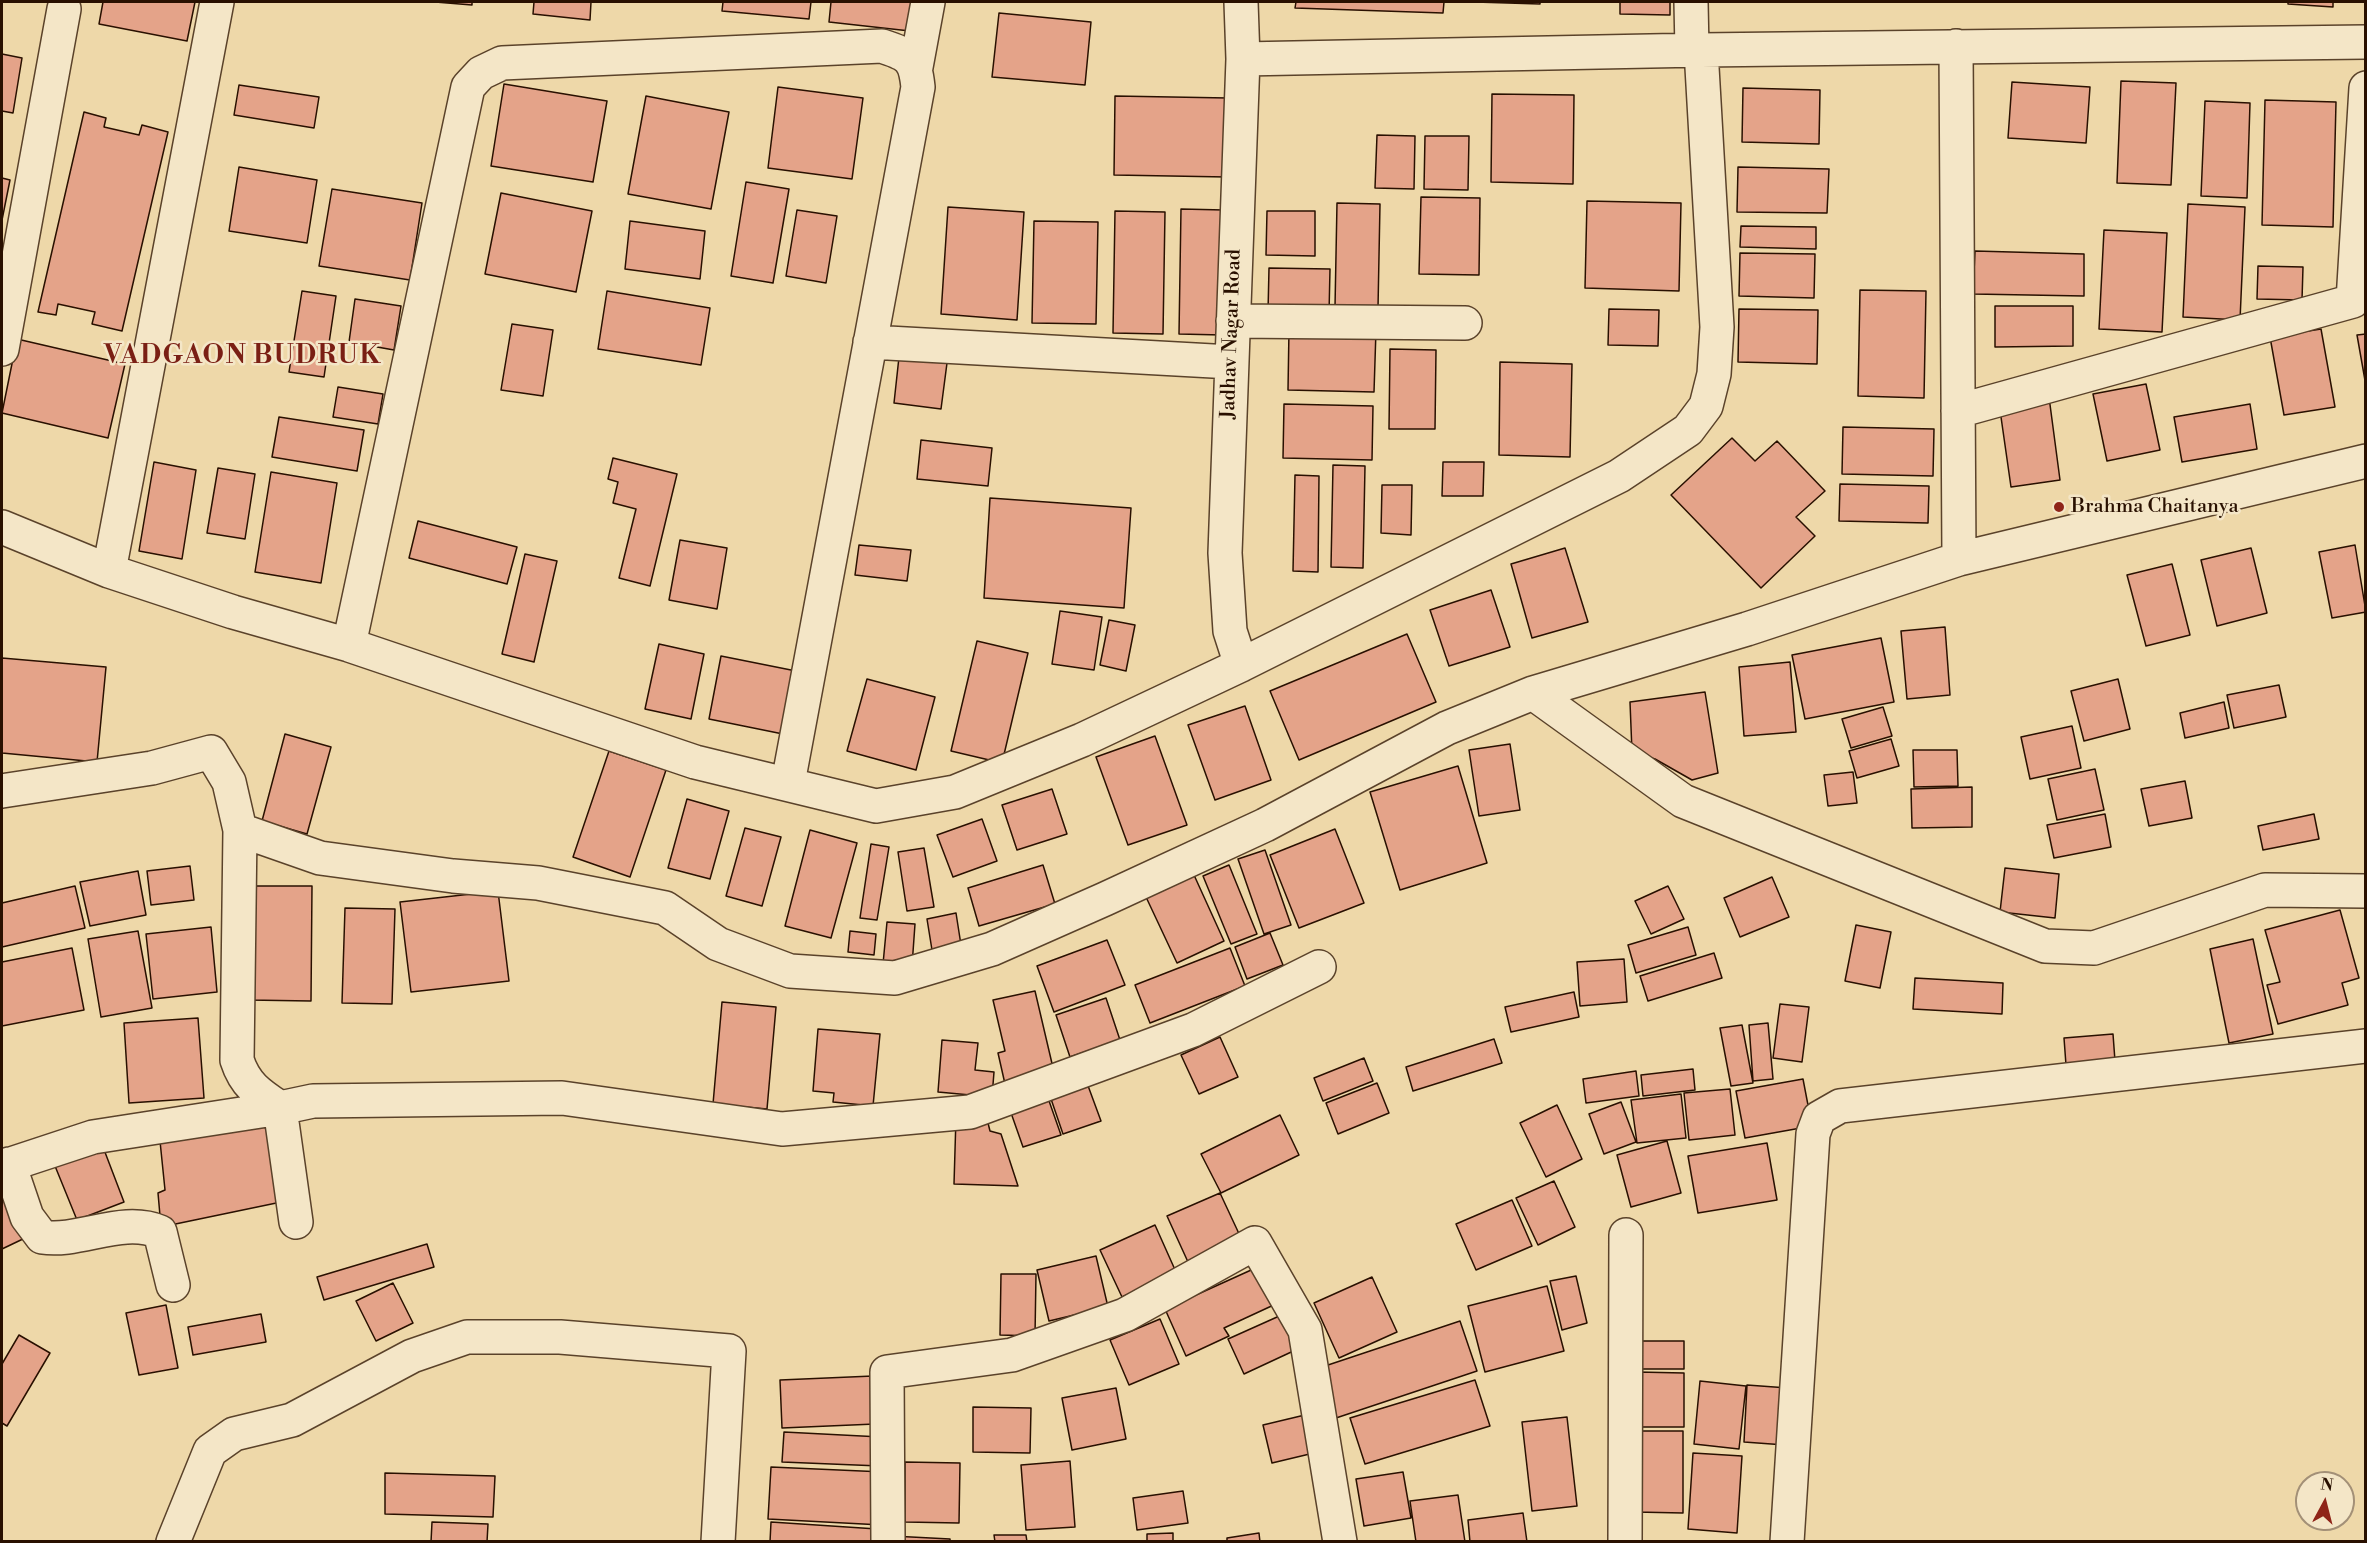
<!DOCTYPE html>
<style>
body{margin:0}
#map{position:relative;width:2367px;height:1543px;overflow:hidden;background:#eed8a9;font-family:"Libre Bodoni",serif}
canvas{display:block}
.frame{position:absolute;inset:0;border:3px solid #291000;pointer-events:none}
.north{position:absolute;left:2295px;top:1471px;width:60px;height:60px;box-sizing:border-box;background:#f4e6c7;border:2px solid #a39077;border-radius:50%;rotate:7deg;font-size:16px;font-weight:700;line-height:24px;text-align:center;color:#291000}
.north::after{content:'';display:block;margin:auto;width:21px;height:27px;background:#8f2418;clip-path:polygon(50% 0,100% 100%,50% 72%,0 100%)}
</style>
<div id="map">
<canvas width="2367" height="1543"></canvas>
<div class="frame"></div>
<div class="north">N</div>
</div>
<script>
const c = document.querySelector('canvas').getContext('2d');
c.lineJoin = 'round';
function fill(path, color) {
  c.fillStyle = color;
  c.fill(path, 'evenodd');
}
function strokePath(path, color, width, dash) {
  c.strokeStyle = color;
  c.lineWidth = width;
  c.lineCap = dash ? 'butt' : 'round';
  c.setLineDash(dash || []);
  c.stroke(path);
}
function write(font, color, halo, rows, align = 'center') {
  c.font = font + ' "Libre Bodoni",serif';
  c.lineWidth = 5;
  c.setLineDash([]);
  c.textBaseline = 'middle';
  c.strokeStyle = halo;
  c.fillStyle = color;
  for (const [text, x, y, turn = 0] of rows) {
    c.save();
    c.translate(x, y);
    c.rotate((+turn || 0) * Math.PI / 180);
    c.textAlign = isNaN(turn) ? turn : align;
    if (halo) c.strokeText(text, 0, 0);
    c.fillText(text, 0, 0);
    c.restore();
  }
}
const building = new Path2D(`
 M103 2H195L187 41 99 24Z
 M435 2H472V5Z
 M534 2H591L590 20 533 14Z
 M723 2H811L809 19 722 11Z
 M831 2H913L910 31 829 22Z
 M1296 2H1444L1443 13 1295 8Z
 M1475 2H1540V4Z
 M1620 2H1670V15L1620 14Z
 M2288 2H2333V7L2288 4Z
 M999 13 1091 22 1085 85 992 77Z
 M2 54 22 58 13 113 2 111Z
 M2121 81 2176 83 2171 185 2117 183Z
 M2012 82 2090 87 2086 143 2008 138Z
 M504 84 607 101 593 182 491 166Z
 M239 85 319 97 314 128 234 115Z
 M778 87 863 98 852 179 768 168Z
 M1743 88 1820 90 1819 144 1742 142Z
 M1492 94 1574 95 1573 184 1491 182Z
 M646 96 729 112 711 209 628 194Z
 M1115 96 1228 98 1227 177 1114 175Z
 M2265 100 2336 102 2333 227 2262 225Z
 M2205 101 2250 103 2247 198 2201 196Z
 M84 112 106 118 104 127 139 135 142 125 168 132 122 331 92 324 95 312 58 304 56 315 38 312Z
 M1377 135 1415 136 1414 189 1375 188Z
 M1425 136H1469L1468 190 1424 189Z
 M239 167 317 180 307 243 229 231Z
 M1738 167 1829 169 1827 213 1737 212Z
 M2 178 10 180 2 220Z
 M746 182 789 189 773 283 731 276Z
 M332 189 422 203 410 280 319 266Z
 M501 193 592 211 576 292 485 274Z
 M1421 197 1480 198 1479 275 1419 274Z
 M1587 201 1681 203 1679 291 1585 288Z
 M1337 203 1380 204 1378 308 1335 307Z
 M2188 204 2245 207 2240 320 2183 317Z
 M948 207 1024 212 1017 320 941 314Z
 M1181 209 1224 210 1222 335 1179 334Z
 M797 210 837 216 826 283 786 276Z
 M1115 211 1165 212 1163 334 1113 333Z
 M1267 211H1315V256L1266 255Z
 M630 221 705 231 700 279 625 269Z
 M1034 221 1098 222 1096 324 1032 323Z
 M1741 226 1816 227V249L1740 247Z
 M2104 230 2167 233 2162 332 2099 329Z
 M1975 251 2084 254V296L1973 294Z
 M1740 253 1815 254 1814 298 1739 296Z
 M2258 266 2303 267 2302 300 2257 299Z
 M1269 268 1330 269 1329 314 1268 312Z
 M1860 290 1926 291 1924 398 1858 396Z
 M302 291 336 296 324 377 289 372Z
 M607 291 710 308 701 365 598 349Z
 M355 299 401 306 394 350 349 342Z
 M1995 306H2073V346L1995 347Z
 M1609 309 1659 310 1658 346 1608 345Z
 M1739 309 1818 310 1817 364 1738 362Z
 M512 324 553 330 543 396 501 390Z
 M1289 329 1376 330 1374 392 1288 390Z
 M2321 329 2335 407 2284 415 2270 337Z
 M2366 334V386L2357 335Z
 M17 339 125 364 108 438 2 413Z
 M1390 349 1436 350 1435 429H1389Z
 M899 357 947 363 941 409 894 403Z
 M1500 362 1572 364 1570 457 1499 455Z
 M2146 384 2160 450 2107 461 2093 394Z
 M338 387 383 394 378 424 333 417Z
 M2049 397 2060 480 2011 487 1999 403Z
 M1284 404 1373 406 1372 460 1283 458Z
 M2250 404 2257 449 2182 462 2174 417Z
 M279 417 364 430 357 471 272 457Z
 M1843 427 1934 429 1933 476 1842 474Z
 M1732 438 1755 461 1777 441 1825 491 1796 517 1815 536 1761 588 1671 495Z
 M921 440 992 448 988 486 917 479Z
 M613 458 677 474 650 586 619 578 636 509 613 503 618 482 608 479Z
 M154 462 196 470 182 559 139 551Z
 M1443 462H1484L1483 496H1442Z
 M1333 465 1365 466 1363 568 1331 567Z
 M218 468 255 474 245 539 207 533Z
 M271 472 337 483 321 583 255 572Z
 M1295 475 1319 476 1318 572 1293 571Z
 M1840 484 1929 486 1928 523 1839 521Z
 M1382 485H1412L1411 535 1381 533Z
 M990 498 1131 508 1124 608 984 598Z
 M418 521 517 547 507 584 409 558Z
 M680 540 727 548 717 609 669 600Z
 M859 545 911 550 907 581 855 575Z
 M2355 545 2366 612 2332 618 2319 552Z
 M1565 548 1588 622 1532 638 1511 564Z
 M2251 548 2267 613 2217 626 2201 560Z
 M525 554 557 561 534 662 502 654Z
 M2172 564 2190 635 2146 646 2127 575Z
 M1491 590 1510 647 1449 666 1430 610Z
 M1060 611 1102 617 1094 670 1052 664Z
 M1109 620 1135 625 1126 671 1100 665Z
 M1945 627 1950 695 1907 699 1901 631Z
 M1407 634 1436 702 1299 760 1270 691Z
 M1881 638 1894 702 1805 719 1792 655Z
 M977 641 1028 653 1002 763 951 751Z
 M659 644 704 654 691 719 645 709Z
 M721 656 796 671 783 734 709 719Z
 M2 658 106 667 97 762 2 753Z
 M1790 662 1796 732 1744 736 1739 667Z
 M867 679 935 697 916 770 847 751Z
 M2118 679 2130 729 2084 741 2071 691Z
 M2279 685 2286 717 2234 728 2227 695Z
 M1705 692 1718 773 1692 780 1655 759 1632 752 1630 702Z
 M2224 702 2229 728 2185 738 2180 713Z
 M1245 706 1271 780 1215 800 1188 725Z
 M1883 707 1892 736 1851 748 1842 719Z
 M2072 726 2081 768 2030 779 2021 737Z
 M285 734 331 747 307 834 262 821Z
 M1155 736 1187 825 1128 845 1096 757Z
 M1891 739 1899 766 1857 778 1849 751Z
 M1510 744 1520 810 1479 816 1469 750Z
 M1913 750H1957L1958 786 1914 787Z
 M609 751 666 770 630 877 573 857Z
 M1458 766 1487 863 1400 890 1370 792Z
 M2095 769 2104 810 2057 820 2048 779Z
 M1853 772 1857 803 1828 806 1824 775Z
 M2185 781 2192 818 2149 826 2141 789Z
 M1972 787V827L1912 828 1911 789Z
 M1052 789 1067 834 1017 850 1002 805Z
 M687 799 729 811 710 879 668 868Z
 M2105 814 2111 847 2054 858 2047 825Z
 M2314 814 2319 839 2263 850 2258 826Z
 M982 819 997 861 953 877 937 835Z
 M745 828 781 837 762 906 726 896Z
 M1335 829 1364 903 1299 928 1270 855Z
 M810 830 857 843 831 938 785 926Z
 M871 844 889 847 877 920 860 918Z
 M924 848 934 907 907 911 898 852Z
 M1265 850 1291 925 1264 934 1238 859Z
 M1043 865 1055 904 979 926 968 888Z
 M1229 865 1257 934 1231 944 1203 876Z
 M190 866 194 900 151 905 147 871Z
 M2005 868 2059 874 2055 918 2000 912Z
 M138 871 146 915 90 926 80 882Z
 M1194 875 1224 941 1177 963 1146 897Z
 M1772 877 1789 917 1740 937 1724 898Z
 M75 886 85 928 2 947V903Z
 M250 886H312L311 1001 248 1000Z
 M1668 886 1684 919 1651 934 1635 901Z
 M498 891 509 981 411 992 400 902Z
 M345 908 395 909 392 1004 342 1003Z
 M2340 910 2359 978 2342 983 2348 1005 2278 1024 2267 985 2280 982 2265 930Z
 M956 913 961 945 932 950 927 919Z
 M887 922 915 924 912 966 883 964Z
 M1856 925 1891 932 1880 988 1845 981Z
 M211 927 217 992 153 999 146 934Z
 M1688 927 1696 955 1636 973 1628 945Z
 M138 931 152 1008 101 1017 88 939Z
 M850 931 876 934 874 955 848 952Z
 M1270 933 1283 965 1247 979 1235 947Z
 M2253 939 2273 1034 2229 1043 2210 949Z
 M1107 940 1125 985 1054 1012 1037 966Z
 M72 948 84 1010 2 1026V962Z
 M1230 948 1245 986 1150 1023 1135 985Z
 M1714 953 1722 978 1648 1001 1640 976Z
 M1624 959 1627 1002 1580 1006 1577 962Z
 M1915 978 2003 983 2002 1014 1913 1009Z
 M1035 991 1054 1072 1005 1084 998 1053 1005 1051 993 1000Z
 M1574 992 1579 1017 1511 1032 1505 1007Z
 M1106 998 1120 1040 1070 1057 1056 1015Z
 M722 1002 776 1007 767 1109 713 1104Z
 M1780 1004 1809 1007 1802 1062 1773 1058Z
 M198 1018 204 1098 129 1103 124 1023Z
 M1768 1023 1773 1079 1753 1081 1749 1025Z
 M1742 1025 1753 1083 1731 1086 1720 1028Z
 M818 1029 880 1034 873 1106 833 1102 834 1093 813 1091Z
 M2113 1034 2115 1061 2066 1065 2064 1038Z
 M1220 1037 1238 1077 1199 1094 1181 1055Z
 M1494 1039 1502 1063 1413 1091 1406 1067Z
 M942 1040 978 1043 975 1070 994 1072 992 1097 938 1092Z
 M1364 1058 1373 1081 1323 1101 1314 1078Z
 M1693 1069 1695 1090 1643 1096 1641 1075Z
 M1636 1071 1639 1096 1586 1103 1583 1079Z
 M1803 1079 1812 1126 1745 1138 1736 1091Z
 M1087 1083 1101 1121 1063 1134 1050 1096Z
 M1377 1083 1389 1113 1338 1134 1326 1103Z
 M1730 1089 1735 1135 1689 1140 1684 1093Z
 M1681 1094 1686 1138 1637 1143 1631 1100Z
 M1048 1098 1061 1135 1023 1147 1010 1110Z
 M1621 1102 1636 1142 1604 1154 1589 1114Z
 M1557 1105 1582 1159 1546 1177 1520 1123Z
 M1280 1115 1299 1155 1221 1193 1201 1154Z
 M278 1116 286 1201 161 1227 158 1193 165 1190 160 1141Z
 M956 1117 987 1119 990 1131 1001 1134 1018 1186 954 1184Z
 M1667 1141 1681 1193 1631 1207 1617 1155Z
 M1767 1143 1777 1200 1698 1213 1688 1156Z
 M103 1147 124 1202 77 1220 55 1166Z
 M1554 1181 1575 1227 1538 1245 1516 1198Z
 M2 1193 25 1238 2 1249Z
 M1220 1193 1241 1238 1188 1262 1167 1216Z
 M1512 1200 1532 1246 1476 1270 1456 1224Z
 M1155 1225 1176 1272 1122 1297 1100 1250Z
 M427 1244 434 1267 324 1300 317 1277Z
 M1096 1256 1108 1307 1049 1321 1037 1270Z
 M1260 1266 1278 1303 1224 1328 1229 1336 1186 1356 1165 1309Z
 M1001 1274H1036L1035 1336 1000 1335Z
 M1576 1276 1587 1323 1562 1330 1550 1281Z
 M1372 1277 1397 1332 1339 1358 1314 1303Z
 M393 1283 413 1323 376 1341 356 1301Z
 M1547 1286 1564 1351 1485 1372 1468 1306Z
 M166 1305 178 1368 139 1375 126 1313Z
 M1286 1313 1302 1347 1244 1374 1228 1339Z
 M261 1314 266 1342 193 1355 188 1327Z
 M1160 1319 1179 1364 1129 1385 1110 1340Z
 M1460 1321 1477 1371 1336 1418 1319 1368Z
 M19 1335 50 1353 7 1426 2 1423V1364Z
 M1628 1341H1684V1369H1628Z
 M1637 1372 1684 1373V1427H1637Z
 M873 1376 875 1424 782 1428 780 1380Z
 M1475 1380 1490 1426 1365 1464 1350 1418Z
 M1700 1381 1746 1386 1739 1449 1694 1444Z
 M1747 1385 1788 1388 1785 1445 1744 1442Z
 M1116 1388 1126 1439 1072 1450 1062 1398Z
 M973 1407 1031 1408 1030 1453 973 1452Z
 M1309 1414 1318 1452 1272 1463 1263 1425Z
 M1567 1417 1577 1506 1532 1511 1522 1422Z
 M1636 1431H1683V1513L1635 1512Z
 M784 1432 881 1437 880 1466 782 1462Z
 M1693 1453 1742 1456 1737 1533 1688 1529Z
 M1070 1461 1075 1527 1026 1530 1021 1465Z
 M905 1462 960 1463 959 1523 905 1522Z
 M771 1467 884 1472 882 1525 768 1519Z
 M1403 1472 1411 1518 1364 1526 1356 1479Z
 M385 1473 495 1476 493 1517 385 1514Z
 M1183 1491 1188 1523 1137 1530 1133 1498Z
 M1458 1495 1465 1542H1416L1410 1501Z
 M1523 1513 1527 1542H1470L1468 1520Z
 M432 1522 488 1524 487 1542H431Z
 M771 1522 877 1529V1542H770Z
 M1173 1533V1542H1147V1534Z
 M1259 1533 1260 1542H1227V1538Z
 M994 1535H1026L1027 1542H995Z
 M892 1536 950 1539V1542H892Z`);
fill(building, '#e4a389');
strokePath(building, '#291000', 1.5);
const minor = new Path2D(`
 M1691 2 1692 51
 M1956 46 1959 559
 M1243 59 1701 50 2366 42
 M916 67 928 2
 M1233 321 1465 323
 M870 342 1231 362
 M2 349 64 9
 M1958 411 2353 301 2366 88
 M2 527 109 571 233 612 349 645 695 762 876 806 955 792 1082 740 1241 665 1619 476 1688 430 1706 406 1714 374 1717 327 1701 50
 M109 571 217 2
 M349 645 468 87 481 73 502 63 882 46C909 55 915 58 918 87L788 783
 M1241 665 1230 631 1225 553 1243 59 1241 2
 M1533 693 1683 801 2045 946 2094 948 2265 890 2366 891
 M2 791 152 768 211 752 229 782 240 830 320 858 453 876 538 883 665 908 718 944 790 971 895 978 992 949 1105 899 1265 825 1447 728 1533 693 1747 629 1959 559 2366 461
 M240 830 237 1060C245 1085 259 1094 280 1108L296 1222
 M9 1164 27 1217 42 1237C80 1243 122 1216 160 1232L173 1285
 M2 1167 93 1137 280 1108 313 1101 562 1098 782 1129 970 1112 1193 1030 1319 967
 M173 1542 210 1451 234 1434 292 1420 412 1356 467 1337H560L729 1351 718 1542
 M888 1542 887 1372 1012 1355 1125 1315 1255 1243 1305 1330 1340 1542
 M1625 1542 1626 1235
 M1787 1542 1813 1134 1819 1118 1840 1106 2366 1046`);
strokePath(minor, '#5a422a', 36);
strokePath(minor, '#f4e6c7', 33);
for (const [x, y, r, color] of [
 [2059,507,6,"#8f2418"]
]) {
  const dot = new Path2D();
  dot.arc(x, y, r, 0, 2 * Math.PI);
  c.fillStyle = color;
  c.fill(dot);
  strokePath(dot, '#f4e6c7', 2);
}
write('20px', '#291000', '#f4e6c7', [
 ["Jadhav Nagar Road",1232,334,-88]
]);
write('20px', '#291000', '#f4e6c7', [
 ["Brahma Chaitanya",2071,507]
], 'left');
c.letterSpacing = '1.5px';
write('bold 26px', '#7a1f14', '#f4e6c7', [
 ["VADGAON BUDRUK",243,357]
]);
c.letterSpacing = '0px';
</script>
